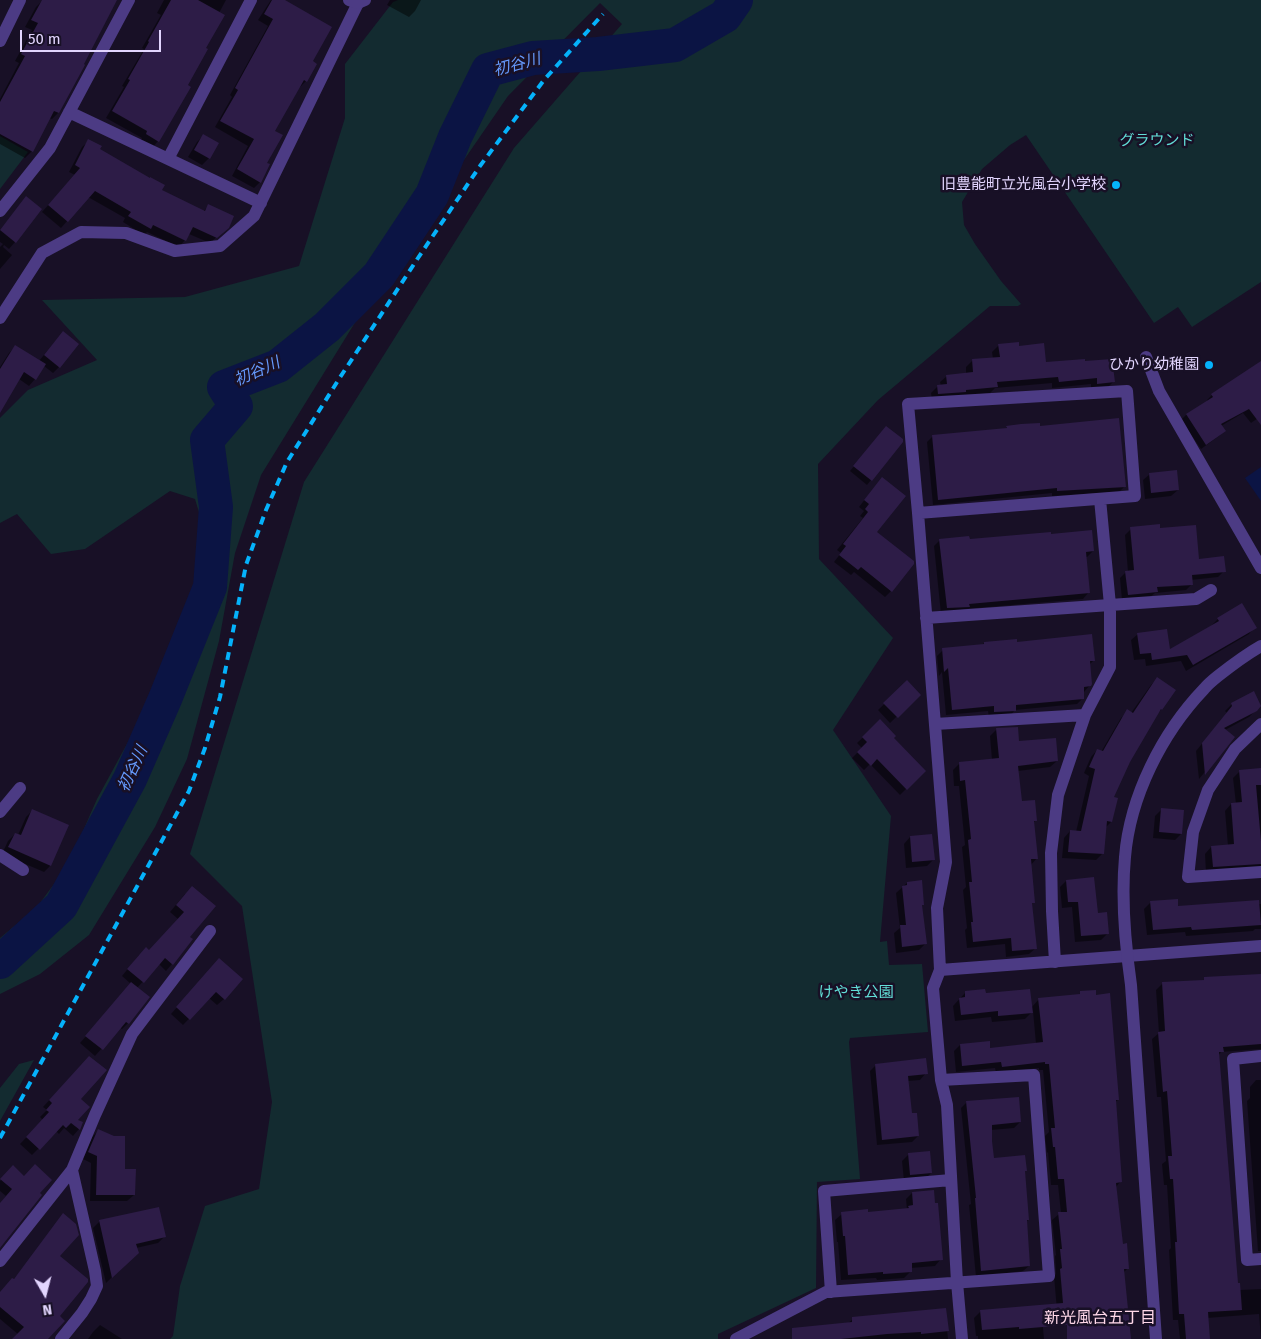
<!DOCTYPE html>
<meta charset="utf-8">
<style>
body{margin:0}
#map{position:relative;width:1261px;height:1339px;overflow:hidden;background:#181026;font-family:"Fira Sans",sans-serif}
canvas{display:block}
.north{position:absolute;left:20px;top:1269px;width:50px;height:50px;-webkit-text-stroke:4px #181026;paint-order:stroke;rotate:172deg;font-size:14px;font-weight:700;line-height:20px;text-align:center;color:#e2d5fe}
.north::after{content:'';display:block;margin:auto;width:18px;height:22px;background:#e2d5fe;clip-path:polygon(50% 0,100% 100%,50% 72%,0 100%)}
.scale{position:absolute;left:20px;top:30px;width:141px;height:22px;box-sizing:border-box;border:2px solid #e2d5fe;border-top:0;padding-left:6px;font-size:15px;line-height:18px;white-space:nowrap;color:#e2d5fe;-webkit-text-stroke:4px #181026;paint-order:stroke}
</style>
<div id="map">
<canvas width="1261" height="1339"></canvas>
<div class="north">N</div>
<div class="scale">50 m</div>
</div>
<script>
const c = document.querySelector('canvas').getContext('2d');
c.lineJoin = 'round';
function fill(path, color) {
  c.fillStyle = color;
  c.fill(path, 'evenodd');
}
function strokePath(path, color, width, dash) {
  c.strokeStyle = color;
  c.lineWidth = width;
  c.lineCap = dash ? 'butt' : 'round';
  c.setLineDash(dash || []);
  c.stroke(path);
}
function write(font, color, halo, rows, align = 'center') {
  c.font = font + ' "Fira Sans","Noto Sans JP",sans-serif';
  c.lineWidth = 5;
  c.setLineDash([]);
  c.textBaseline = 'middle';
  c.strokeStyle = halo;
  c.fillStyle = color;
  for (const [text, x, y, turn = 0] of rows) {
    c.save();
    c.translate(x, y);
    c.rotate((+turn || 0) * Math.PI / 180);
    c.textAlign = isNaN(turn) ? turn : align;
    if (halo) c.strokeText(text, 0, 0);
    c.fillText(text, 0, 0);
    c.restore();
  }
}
fill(new Path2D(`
 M398 0H1261V282L1192 327 1178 307 1154 323 1026 135 1010 145 982 169 962 202 964 225 975 244 1001 281 1021 304 1018 306H990L878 400 818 464 819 559 893 638 833 730 891 816 880 942 887 941 889 965 922 964 928 1032 850 1038 849 1042 860 1179 817 1182 816 1288 718 1334V1339H170L173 1336 180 1286 205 1206 259 1189 272 1102 242 906 190 854 304 482 514 148 622 24 600 3 508 96 380 282 261 475 235 553 219 641 187 759 155 827 89 935 40 974 0 994V938L37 907 68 865 97 799 141 718 172 667 200 591 207 539 195 499 170 491 85 549 51 554 17 514 0 523V418L28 390 97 360 42 300 185 297 299 266 345 118V64L393 2Z
 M0 136 28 152 0 189Z
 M34 1060 0 1121V1088L19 1064Z`), '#132b30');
fill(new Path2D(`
 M1261 467V501L1245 478Z`), '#0b1444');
fill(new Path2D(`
 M43 0H116L58 113 52 119 49 118 32 151 25 158 0 144V99L19 63 15 61 32 30 25 27 36 7Z
 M164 0H226L219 13 204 48 158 141 152 148 140 141 142 138 106 118 124 87 122 86 144 49 142 48 161 15 157 13Z
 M271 0H282L311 62 316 64 306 81 299 88 274 131 260 182 254 188 232 176 248 146 215 127 232 97 230 95 268 26 258 20Z
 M390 0H421L415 11 409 17 387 5Z
 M204 135 217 143 209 158 202 165 188 157 197 142Z
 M89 141 99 150 160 191 203 212 208 206 220 234 210 243 189 234 185 240 179 247 147 232 144 235 123 222 125 218 88 197 61 228 42 212 75 175 69 172 82 147Z
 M20 205 41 209 15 242 9 249 4 245 3 247 12 255 0 269V247L3 244 0 242V230Z
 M57 339 59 367 53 373 44 366 35 379 29 386 19 379 0 403V367L9 353 16 346 39 361Z
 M999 345 1018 347 1045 364 1084 363 1113 382 1107 388 1091 390V384L1052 388V383L995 388 990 393 932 400 931 393 938 386H941L940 382 947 376 966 374V367L972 361 993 359 992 352Z
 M1261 362V416L1251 423 1243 413 1221 426 1225 431 1219 436 1201 449 1181 420 1186 415 1208 402 1207 400 1212 395Z
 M1007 427H1039L1125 486 1119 492 1052 496V493L933 505 927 442 933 436 1005 429Z
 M882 432 871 480 867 485 850 471Z
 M1150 474 1178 490 1171 496 1145 499 1143 480Z
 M876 485 875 532 891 591 885 597 854 572 851 575 834 562 841 553 837 550 863 518 860 516 864 511 859 507Z
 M1131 529H1159L1198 560 1224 571 1218 577 1191 580 1192 584 1186 590 1155 593 1150 597 1122 600 1120 578 1126 572H1128L1125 535Z
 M940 540 968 541 1093 551 1087 557H1085L1089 592 1083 599 965 609 941 614 934 546Z
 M1242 605 1255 627 1249 634 1186 671 1181 661 1146 666 1145 659 1134 660 1131 640 1138 634 1169 651 1211 626 1218 619Z
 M984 643H1016L1094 660 1089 665 1090 685 1084 692 1083 698 1077 704 1015 710 1009 717 989 718 988 711 946 715 942 672 939 676 937 656 943 650 982 645Z
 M1157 679 1162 709 1155 715 1129 761 1112 798 1111 822 1105 828 1102 854 1096 860 1062 858 1064 838 1070 831 1076 832 1089 776 1084 773 1091 757 1097 750 1101 752 1121 718 1128 711 1131 713 1151 685Z
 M907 682 919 695 890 723 878 710Z
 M1232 704 1256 710 1249 717 1225 730 1234 737 1199 779 1196 751 1227 713 1225 711Z
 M880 721 892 738 924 771 900 795 870 764 864 770 852 758 862 748 857 743Z
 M996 730 1018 743 1057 761 1050 767 1018 771 1021 803 1036 820 1033 823 1037 858 1031 865 1033 902 1031 905 1036 948 1029 954 1006 957 1005 944 967 948 965 930 967 928 963 890 966 887 962 847 965 845 959 786H954L953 770 959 764 992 760 990 736Z
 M1261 769V869L1206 873 1205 854 1211 847 1228 846 1225 811 1231 804H1236L1233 778 1240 771Z
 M1162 809 1181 834 1175 840 1153 838 1155 816Z
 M33 810 68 826 50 866 44 872 2 854 8 841 15 834 18 835 26 817Z
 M910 837 933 860 927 866 906 868 904 844Z
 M1066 881 1097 915 1108 933 1101 940 1075 942 1072 907 1062 908 1060 887Z
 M907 883 923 904 921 906 925 944 919 950 896 953 894 933 900 928 896 893Z
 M185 894 189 937 192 940 166 971 159 964 137 988 128 1023 122 1029 120 1028 95 1056 80 1043 131 984 122 976 139 955 149 952 178 919 170 912Z
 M1151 902 1177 907 1261 904V929H1255L1253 931 1186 936 1185 932 1147 935 1144 909Z
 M213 966 224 999 217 1005 209 998 183 1025 171 1014Z
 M1261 975V1049L1221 1052 1218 1056 1236 1284 1239 1290 1261 1289V1339H1258H1261L1259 1314 1207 1318 1209 1339H1180L1178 1320H1173L1169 1250 1171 1248 1167 1185H1164L1162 1164 1166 1161 1161 1097H1157L1152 1039 1159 1033 1156 990 1162 984 1202 981 1205 979Z
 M965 993 984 994 1031 1008 1039 999 1078 995 1081 993 1118 1100 1114 1103 1120 1182 1116 1187 1122 1245 1128 1268 1123 1273 1129 1339H1100L1098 1319 1058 1322 1054 1276 1056 1274 1055 1256 1056 1255 1052 1220 1059 1214 1061 1213 1058 1185H1051L1048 1152 1047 1153 1045 1136 1049 1132 1043 1070H1039V1068L996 1073 995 1068 956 1072 954 1051 960 1045 989 1049 1036 1044 1033 1011 1025 1019 992 1022 991 1017 955 1021 953 1006Z
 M82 1064 76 1121 81 1123 79 1129 73 1136 64 1128 59 1134 56 1131 32 1155 20 1144 43 1120 40 1117 47 1110 43 1107Z
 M876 1065 926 1073 920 1080 908 1081 911 1114 918 1136 912 1142 877 1145 870 1071Z
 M1256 1080H1261V1251H1258L1247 1101 1250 1098V1087Z
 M967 1102 1020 1122 1014 1128 991 1130 993 1159 1024 1172 1028 1220 1026 1222 1029 1266 1023 1271 976 1277 969 1205 971 1204 961 1108Z
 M98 1131 123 1170 134 1195 127 1201H90L91 1163 83 1159 92 1137Z
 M909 1154 931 1173 925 1180 904 1181 902 1161Z
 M13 1167 38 1193 0 1246V1204L6 1196 0 1191V1181Z
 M912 1193 934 1204 941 1259 935 1266 911 1268V1271L904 1278 877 1280 876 1278 841 1280 838 1242H837L835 1220 842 1214H867L907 1210 906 1199Z
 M100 1221 165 1236 158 1243 136 1248 137 1253 106 1283 93 1228Z
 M60 1224 59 1256 47 1339H14L19 1335 0 1319V1293L13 1280Z
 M1041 1306 1044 1339H978V1336H976L974 1318 981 1311Z
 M945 1309 948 1339H801L847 1324 853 1319Z
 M100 1325 122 1339H88L93 1332Z`), '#0007');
strokePath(new Path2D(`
 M0 962 61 906 130 779 165 699 210 587 216 507 207 440 236 406 224 387 278 366 327 327 379 275 432 195 455 137 488 70 533 58 598 54 675 45 725 16 736 0`), '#0b1444', 34);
fill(new Path2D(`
 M42 0H117L84 64 85 65 59 113 54 111 33 152 0 134V102L25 56 21 54 38 23 31 20Z
 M171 0H198L225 15 206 48 208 49 188 85 191 87 159 142 146 134 147 131 112 111 130 80 128 79 149 42 148 41Z
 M272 0H285L332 27 313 61 317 64 307 82 304 80 275 131 283 135 267 163 270 164 261 183 237 169 254 139 220 121 238 90 235 88 273 19 264 14Z
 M203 134 219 143 210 159 194 150Z
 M88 139 102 146 100 149 150 178V177L165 185 162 190 205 211 208 204 234 216 229 228 217 238 193 227 186 241 153 225 151 229 128 216 131 212 95 191 68 222 48 205 80 168 75 165Z
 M26 196 42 209 16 243 0 230Z
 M63 331 79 344 60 368 44 355Z
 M1019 342V346L1044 343 1046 362 1085 359V361L1112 359 1115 382 1097 384V378L1059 382 1058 377 997 382 998 387 966 390V392L938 394 937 385 947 384 946 375 973 372 972 359 1000 357 998 344Z
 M15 345 46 364 36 380 24 372 0 413V369Z
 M1261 361V425L1249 409 1221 424 1226 431 1206 445 1186 414 1213 397 1211 394Z
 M1119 418 1126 487 1057 491V488L938 500 932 435 1007 428 1006 426 1021 424 1040 423V426Z
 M886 426 903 439V442L872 481 853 466Z
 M1177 470 1179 490 1151 493 1149 473Z
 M882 477 906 496 877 532 914 561V564L892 592 861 567 858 570 839 555 846 546 843 544 868 512 865 509 869 504 864 500Z
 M1160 524V528L1196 525 1199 559 1224 556 1226 572 1192 575 1193 585 1157 587 1158 592 1128 595 1125 571 1134 570 1130 527Z
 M1092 530 1094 551 1086 552 1090 593 969 604 970 607 947 608 939 539 969 536 970 539 1051 532V534Z
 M1242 603 1257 628 1193 665 1187 655 1152 660 1151 653 1140 654 1137 633 1167 629 1170 649 1219 621 1217 618Z
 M1092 634 1095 661H1090L1092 684 1091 686 1084 687V699L1016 705V711L994 712V706L952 710 948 668 944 672 942 648 984 644V642L1017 639V642Z
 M1157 677 1176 690 1162 710 1161 709 1130 762 1114 797 1118 798 1112 822 1107 821 1104 854 1068 852 1070 830 1081 831 1095 769 1089 767 1097 749 1103 751 1127 709 1133 713Z
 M907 680 921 695 898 718 883 703Z
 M1254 691 1261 706 1257 711 1224 728 1235 737 1205 775 1202 743 1232 706 1231 703Z
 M880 719 896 736 894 738 926 771 907 790 877 759 871 766 857 752 867 742 862 737Z
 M1018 727 1019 741 1056 738 1058 761 1018 766 1022 801 1035 800 1037 821H1034L1038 859H1031L1035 903H1032L1037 949 1012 951 1011 938 973 942 971 922H973L969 882H972L968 840 971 839 965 780 960 781 959 762 999 758 996 728Z
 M1261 768V785H1256L1261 841V864L1213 867 1211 846 1234 844 1231 803 1242 802 1239 770Z
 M1161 808 1184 810 1182 834 1159 832Z
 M32 809 69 825 51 866 8 847 15 833 21 835Z
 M932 834 935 860 912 862 910 836Z
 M1094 877 1098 913 1107 912 1109 934 1081 936 1078 902H1068L1066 880Z
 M922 880 924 905H922L927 944 902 947 900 925H906L902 886 907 885V882Z
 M192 886 216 906 190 937 193 939 173 965 165 958 144 983 127 969 146 947 149 950 184 912 176 905Z
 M1178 899V906L1259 900 1261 925 1192 930 1191 927 1153 930 1150 901Z
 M219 958 243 979 225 1000 216 992 190 1020 176 1007Z
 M1261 974V1044L1223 1047 1224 1052H1219L1238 1283H1240L1242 1310 1208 1312 1210 1339H1186L1184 1314H1179L1175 1242H1177L1173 1179H1170L1168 1156H1172L1167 1091 1163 1092 1158 1032 1165 1031 1162 982 1204 980V977Z
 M131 982 150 997 129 1024 126 1022 103 1050 85 1036Z
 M985 989 986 993 1030 989 1033 1013 998 1016V1011L961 1015 959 998 965 997V991Z
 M1096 990V995L1110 993 1119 1100H1116L1122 1182 1116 1183 1123 1244 1127 1243 1129 1269H1124L1131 1339H1067V1325L1019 1329V1327L982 1330 980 1310 1063 1303 1060 1269 1062 1268 1060 1249H1062L1058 1212H1067L1064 1179H1058L1055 1147H1053L1051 1128H1055L1049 1064H1045V1062L1002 1067 1001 1062 962 1066 960 1044 990 1041V1048L1043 1042 1038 998 1080 994V991Z
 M89 1056 107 1070 81 1099 90 1107 78 1120 83 1122 80 1130 71 1123 66 1128 63 1125 40 1150 26 1137 49 1112 46 1110 52 1103 49 1100Z
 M926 1058 928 1074 908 1076 912 1113H917L919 1136 882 1140 875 1064Z
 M1019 1097 1021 1122 992 1125V1141L994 1158 1025 1155 1027 1171H1025L1029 1220H1027L1030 1266 981 1271 975 1198H976L966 1101Z
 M98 1129 114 1136H125V1169H136L135 1195H96L97 1156 88 1152Z
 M930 1151 932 1173 910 1175 908 1153Z
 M35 1164 52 1180 40 1193 42 1195 0 1248V1203L12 1189 0 1179 13 1165 24 1176Z
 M934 1190 935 1203H938L943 1260 912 1263V1272L883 1274V1272L848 1275 845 1236H843L841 1212 868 1209V1212L909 1208 908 1206 913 1205 912 1192Z
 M159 1207 166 1237 136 1244 139 1253 112 1278 99 1220Z
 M63 1213 76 1224 79 1235 60 1256 88 1279V1282L60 1316 65 1321 48 1339H12L24 1327 0 1307V1292L12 1278 14 1279Z
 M946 1308 949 1331 921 1334V1332L887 1334 841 1339H792V1328L852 1322V1317Z`), '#2d1c47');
strokePath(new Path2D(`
 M0 41 20 0
 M69 112 261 203
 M168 159 251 0
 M0 211 50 148 129 0
 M0 318 42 253 81 232 126 233 175 251 220 246 254 216 358 3
 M1146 357 1159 391 1261 568
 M918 513 908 404 1127 391 1135 496 918 513 946 862 937 908 940 970
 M926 618 1110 605 1100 499
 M935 724 1085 715
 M1261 724 1235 749 1208 790 1193 832 1188 877 1261 872
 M0 812 20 788
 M0 855 23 870
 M1055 962 1052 911 1051 853 1058 795 1085 715 1110 667V605L1196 599 1211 590
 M1261 1056 1233 1059 1247 1260 1261 1259
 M0 1261 72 1170
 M831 1292 824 1191 951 1180
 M61 1339 82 1313 91 1299 97 1286 95 1271 72 1170 95 1115 132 1034 210 931
 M736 1339 826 1292 1049 1276 1034 1075 941 1080
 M962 1339 957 1282 947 1105 941 1080 933 988 940 970 1261 946`), '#4c3b84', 12);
strokePath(new Path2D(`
 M349 0 358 3 365 0
 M1156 1339 1131 985C1125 943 1121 900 1125 857 1130 796 1162 733 1204 689 1208 684 1213 680 1218 676 1232 665 1245 655 1261 646`), '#4c3b84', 12);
strokePath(new Path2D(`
 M0 1138 189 791 205 748 220 697 246 565 266 510 287 462 339 379 418 258 480 166 544 80 603 14`), '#05b2fb', 4, [8, 6]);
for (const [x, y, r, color] of [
 [1116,185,5,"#05b2fb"],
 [1209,365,5,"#05b2fb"]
]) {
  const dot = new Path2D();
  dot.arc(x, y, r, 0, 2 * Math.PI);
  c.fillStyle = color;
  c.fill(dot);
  strokePath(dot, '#181026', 2);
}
write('15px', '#62ded7', '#181026', [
 ["グラウンド",1157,141],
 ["けやき公園",856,993]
]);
write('15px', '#e2d5fe', '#181026', [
 ["旧豊能町立光風台小学校",1106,185],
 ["ひかり幼稚園",1199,365]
], 'right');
write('italic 16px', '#6599fc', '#181026', [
 ["初谷川",517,65,-15],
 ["初谷川",257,372,-24],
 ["初谷川",133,769,-65]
]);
write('16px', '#fed7e8', '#181026', [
 ["新光風台五丁目",1100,1319]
]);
</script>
